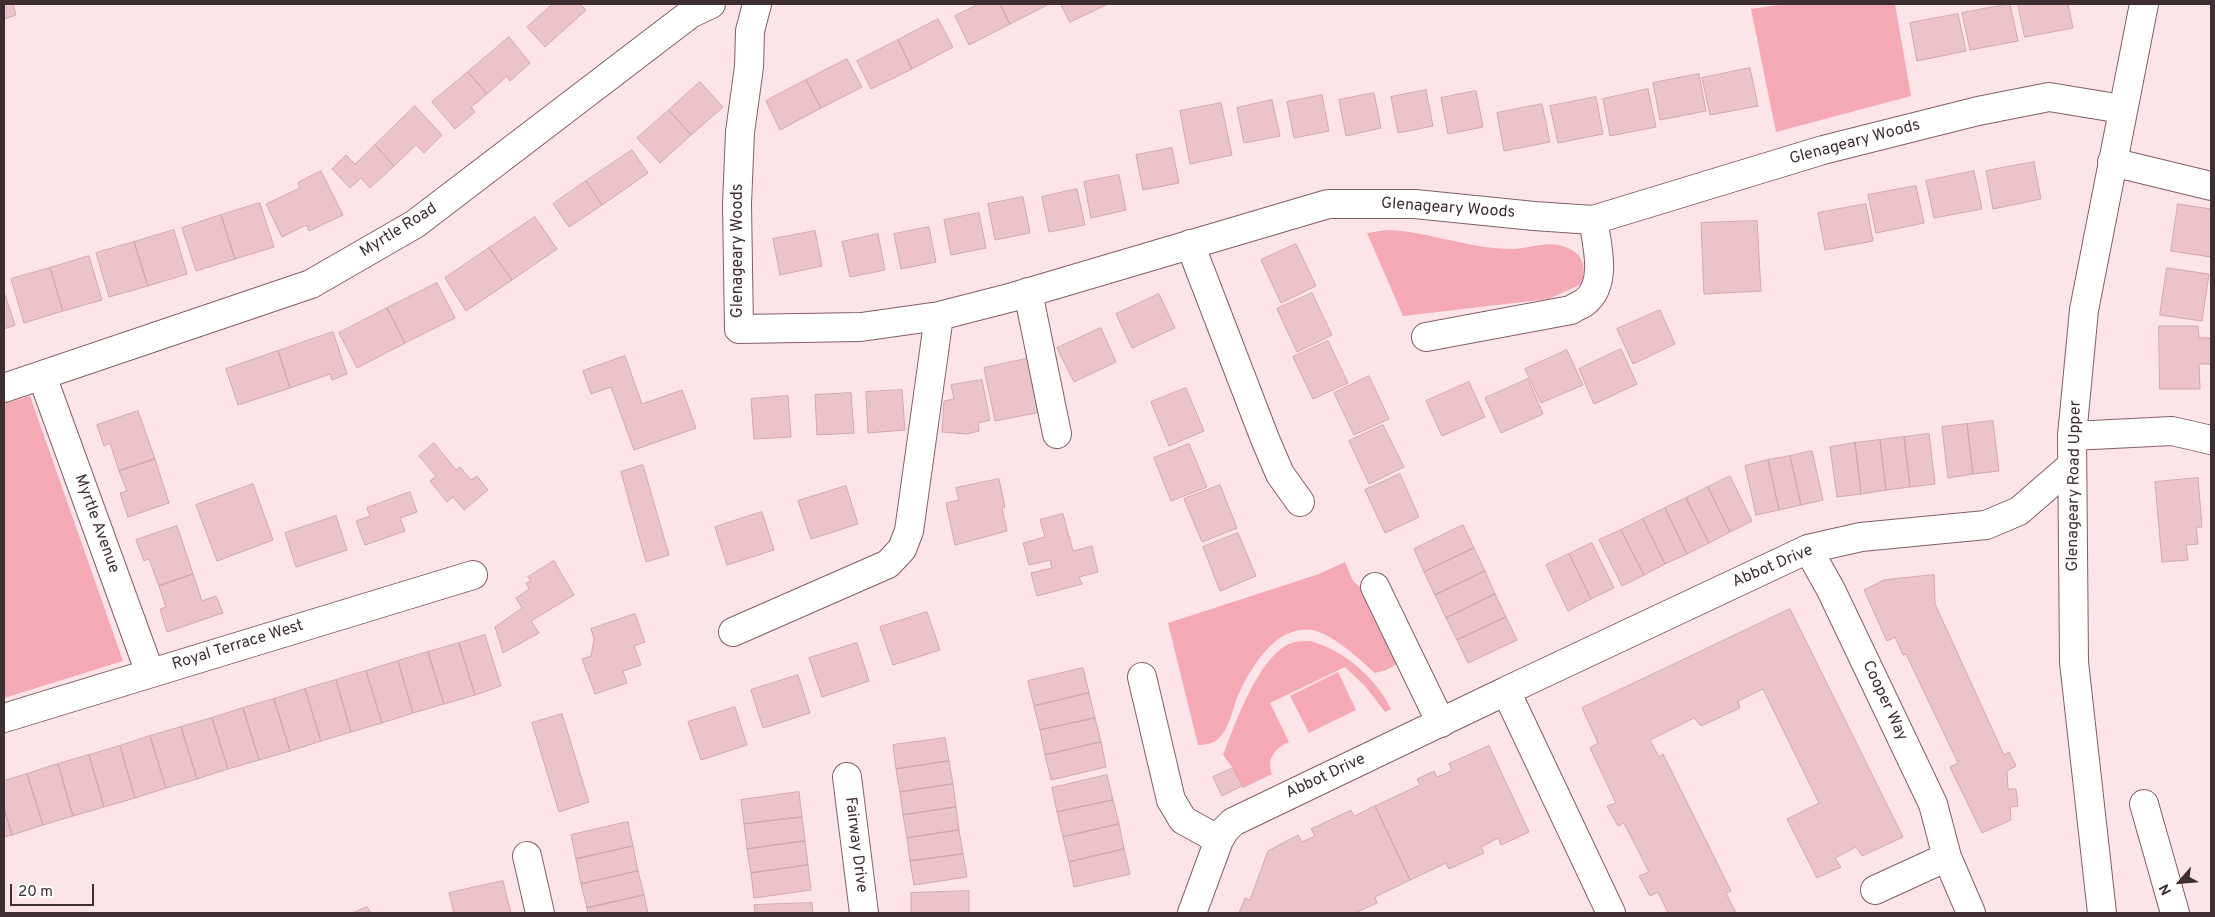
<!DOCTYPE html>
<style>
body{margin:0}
#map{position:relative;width:2215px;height:917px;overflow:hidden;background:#fde4e8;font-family:Overpass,sans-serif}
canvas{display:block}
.frame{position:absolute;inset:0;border:5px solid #3e2e31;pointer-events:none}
.north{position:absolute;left:2155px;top:857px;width:50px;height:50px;-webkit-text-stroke:4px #fff;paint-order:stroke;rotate:243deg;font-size:14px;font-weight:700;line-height:20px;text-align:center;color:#3e2e31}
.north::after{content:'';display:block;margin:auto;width:18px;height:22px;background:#3e2e31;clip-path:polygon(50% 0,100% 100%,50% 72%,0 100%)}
.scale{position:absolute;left:10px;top:884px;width:84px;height:22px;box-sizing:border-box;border:2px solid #3e2e31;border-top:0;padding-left:6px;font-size:15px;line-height:18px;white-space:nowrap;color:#3e2e31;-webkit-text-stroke:4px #fff;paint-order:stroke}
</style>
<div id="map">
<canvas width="2215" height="917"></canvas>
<div class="frame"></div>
<div class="north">N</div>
<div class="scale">20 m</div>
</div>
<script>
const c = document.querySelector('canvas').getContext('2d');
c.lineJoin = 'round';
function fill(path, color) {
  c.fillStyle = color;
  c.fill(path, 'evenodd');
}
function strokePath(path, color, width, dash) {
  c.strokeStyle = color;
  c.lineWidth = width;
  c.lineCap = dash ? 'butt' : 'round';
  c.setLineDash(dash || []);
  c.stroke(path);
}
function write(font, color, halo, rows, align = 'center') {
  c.font = font + ' Overpass,sans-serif';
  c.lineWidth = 4;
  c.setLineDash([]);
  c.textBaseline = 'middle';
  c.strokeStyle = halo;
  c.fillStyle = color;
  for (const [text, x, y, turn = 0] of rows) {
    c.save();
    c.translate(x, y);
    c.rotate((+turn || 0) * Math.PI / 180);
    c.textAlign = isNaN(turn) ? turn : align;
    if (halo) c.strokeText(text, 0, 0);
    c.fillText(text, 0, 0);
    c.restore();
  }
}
fill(new Path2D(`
 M1784 4H1895L1911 96 1776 132 1751 9Z
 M1386 230C1428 231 1469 249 1512 249 1529 249 1548 240 1565 247 1584 254 1586 266 1582 284L1548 299 1403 316 1367 233Z
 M30 396 123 661 4 698V404Z
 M1345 562 1353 581 1362 589 1397 664 1386 670 1375 673C1360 660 1332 633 1312 630 1276 625 1252 666 1239 693 1232 708 1231 726 1219 738 1213 744 1206 745 1198 745L1168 623 1319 574Z
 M1310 641C1344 650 1376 678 1391 709L1385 712 1365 686 1345 667 1270 703 1289 742C1275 748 1266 759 1272 774L1243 788 1233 768 1223 755C1235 724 1257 661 1287 645 1295 641 1302 641 1310 641Z
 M1338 672 1356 710 1309 733 1290 696Z`), '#f4a9b5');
const building = new Path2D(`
 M4 4H13L16 15 4 19Z
 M553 4H580L586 10 545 47 527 27Z
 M979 4H1000L1010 24 969 45 955 16Z
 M1000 4H1049L1010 24Z
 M1061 4H1108L1070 22Z
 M2010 4 2018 41 1970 50 1962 13Z
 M2018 4H2068L2073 28 2025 37Z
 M1958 14 1966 51 1917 61 1910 23Z
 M938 19 953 47 912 69 898 40Z
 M509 37 530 63 510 81 507 76 487 94 468 72Z
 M898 40 912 69 871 89 857 61Z
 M847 59 862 87 821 108 806 80Z
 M1750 68 1758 106 1710 115 1702 78Z
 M468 72 487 94 471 107 475 112 455 129 432 102Z
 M1699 74 1706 111 1660 120 1653 83Z
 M806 80 821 108 780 130 766 101Z
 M700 82 723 107 691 135 669 110Z
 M1648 89 1656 127 1610 136 1603 99Z
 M1426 90 1433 126 1398 133 1391 97Z
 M1476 91 1483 127 1448 134 1441 98Z
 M1374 93 1381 128 1346 136 1339 100Z
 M1322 95 1329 131 1294 138 1287 102Z
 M1596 97 1603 134 1558 143 1550 106Z
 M1272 100 1280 136 1244 143 1237 108Z
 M1221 103 1232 155 1190 164 1180 111Z
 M1542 104 1550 142 1504 151 1497 113Z
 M415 106 442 135 424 153 416 145 394 166 375 145Z
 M669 110 691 135 660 163 637 138Z
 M375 145 394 166 370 188 361 178 350 188 332 169 346 155 355 164Z
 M1172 148 1179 183 1143 190 1136 155Z
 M632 150 648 173 602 205 586 181Z
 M2034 162 2041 199 1993 209 1986 171Z
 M321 171 343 215 309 231 306 225 282 237 266 204 300 188 298 183Z
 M1974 171 1982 209 1934 218 1926 181Z
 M1119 175 1126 210 1091 218 1084 182Z
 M586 181 602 205 569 227 553 204Z
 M1916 186 1924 223 1876 233 1868 195Z
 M1077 189 1085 225 1049 232 1042 197Z
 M1023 197 1030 233 995 240 988 204Z
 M260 203 274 247 235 259 221 215Z
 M1866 204 1873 241 1825 250 1818 213Z
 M2178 204 2211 209V257L2171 251Z
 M979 213 986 248 951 255 944 220Z
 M221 215 235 259 196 271 182 228Z
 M535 217 557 249 512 280 489 248Z
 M1757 221 1761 291 1704 294 1701 223Z
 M929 227 936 262 901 269 894 234Z
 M174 230 187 274 148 286 134 242Z
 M815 231 822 266 780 275 773 239Z
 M878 234 885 270 850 277 842 242Z
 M134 242 148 286 109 297 96 253Z
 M1296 244 1316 286 1281 303 1261 260Z
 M489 248 512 280 466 311 445 278Z
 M89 256 102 300 63 311 50 268Z
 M50 268 63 311 24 323 11 279Z
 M2167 268 2209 274 2202 321 2160 315Z
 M437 283 455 318 405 343 387 308Z
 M4 292 15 325 4 329Z
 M1312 293 1332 335 1297 352 1277 309Z
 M1159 294 1175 328 1132 348 1116 314Z
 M387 308 405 343 357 368 339 333Z
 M1660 310 1675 344 1633 364 1617 329Z
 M2159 326H2198L2199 338H2211V364H2199L2200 389H2160Z
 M1101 328 1116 362 1074 382 1057 348Z
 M333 332 347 374 332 380 330 374 290 388 278 351Z
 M1328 341 1348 383 1313 399 1293 357Z
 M1621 349 1637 384 1594 404 1579 369Z
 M1567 350 1583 385 1541 403 1525 369Z
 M278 351 290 388 238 405 226 369Z
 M625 356 642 404 682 390 696 428 634 450 611 387 591 394 583 371Z
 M1030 358 1041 412 995 421 984 368Z
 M1369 376 1389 419 1354 435 1334 393Z
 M1528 379 1543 414 1501 433 1485 398Z
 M982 380 990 420 978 423 979 431 967 434 942 432 944 401 954 399 951 385Z
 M1469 382 1485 417 1442 436 1426 401Z
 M1186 388 1204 431 1169 446 1151 402Z
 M902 390 905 430 868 433 866 392Z
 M851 393 854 433 817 435 815 395Z
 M788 396 791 437 754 439 751 399Z
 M138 411 155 459 119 471 110 443 104 446 97 425Z
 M1993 421 1999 471 1973 474 1967 424Z
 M1967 424 1973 474 1948 478 1942 427Z
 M1383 425 1404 467 1369 484 1349 441Z
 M1929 434 1935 484 1910 487 1904 437Z
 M1904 437 1910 487 1886 490 1880 440Z
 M1880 440 1886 490 1861 494 1855 443Z
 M434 443 456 470 460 467 471 480 477 476 488 490 464 510 453 497 447 502 430 481 436 476 419 456Z
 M1855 443 1861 494 1837 497 1830 447Z
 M1189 444 1207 487 1171 501 1154 458Z
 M1812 451 1823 500 1801 505 1790 456Z
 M1790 456 1801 505 1779 510 1768 460Z
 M155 459 169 503 128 517 120 493 127 491 119 471Z
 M1768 460 1779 510 1756 515 1745 466Z
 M643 465 669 555 646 562 621 472Z
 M1400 474 1419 517 1385 533 1365 490Z
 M1730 476 1752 521 1730 532 1708 487Z
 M2198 478 2202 527H2196L2198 544 2186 545 2188 560 2162 562 2155 482Z
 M999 479 1005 507 1002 508 1007 531 955 545 946 503 959 500 956 488Z
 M253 484 273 540 217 561 196 505Z
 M1220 485 1237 528 1202 542 1184 499Z
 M846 486 858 524 811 539 798 501Z
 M1708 487 1730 532 1709 543 1686 498Z
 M410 492 417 512 400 518 405 531 365 545 356 521 370 516 367 508Z
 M1686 498 1709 543 1687 554 1665 508Z
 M1665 508 1687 554 1665 564 1643 519Z
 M762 512 774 550 727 565 715 527Z
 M1063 514 1073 551 1092 546 1098 572 1079 577 1082 584 1037 596 1031 573 1052 568 1050 560 1029 565 1023 543 1045 537 1040 520Z
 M336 516 347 550 296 567 285 533Z
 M1643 519 1665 564 1644 575 1621 530Z
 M1463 525 1474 548 1424 572 1414 549Z
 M177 526 193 574 159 586 149 559 144 561 136 540Z
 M1621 530 1644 575 1622 586 1599 540Z
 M1238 533 1256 576 1220 591 1203 547Z
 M1592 543 1614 588 1591 599 1569 554Z
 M1474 548 1485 571 1435 595 1424 572Z
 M1569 554 1591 599 1568 611 1546 565Z
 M554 561 574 595 531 621 539 633 503 653 495 627 522 608 516 598 529 589 526 583 531 581 528 577Z
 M1485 571 1495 594 1446 618 1435 595Z
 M193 574 202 601 216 596 223 613 167 632 160 609 166 607 159 586Z
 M1934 575 1935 604 2004 755 2009 752 2016 766 2007 771 2008 789H2016L2018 806 2010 807 2011 820 1982 833 1950 767 1958 763 1906 654 1903 655 1895 637 1887 641 1864 590 1884 580Z
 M1495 594 1506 617 1457 640 1446 618Z
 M1790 609 1903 837 1862 856 1856 847 1835 858 1841 867 1817 878 1787 819 1819 803 1763 689 1738 701 1740 708 1701 726 1694 718 1650 740 1659 757 1663 754 1731 891 1726 893 1736 913H1668L1658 892 1650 896 1639 876 1649 872 1624 823 1618 826 1607 806 1616 803 1590 748 1598 743 1582 708Z
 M927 612 940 650 893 665 880 627Z
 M635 614 645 642 634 646 641 665 623 671 627 683 595 694 582 659 591 656 594 639 591 629Z
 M1506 617 1517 640 1468 663 1457 640Z
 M485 635 501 686 475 695 459 643Z
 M459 643 475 695 444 704 428 652Z
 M857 643 869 681 822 697 809 658Z
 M428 652 444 704 413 713 398 661Z
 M398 661 413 713 382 723 366 671Z
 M1083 668 1089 693 1034 706 1028 681Z
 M366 671 382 723 351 732 336 680Z
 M798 675 810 713 763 728 751 690Z
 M336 680 351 732 321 741 305 689Z
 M305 689 321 741 290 751 274 699Z
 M1089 693 1095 718 1040 730 1034 706Z
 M274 699 290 751 259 760 243 708Z
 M735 707 747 745 701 760 688 722Z
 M243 708 259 760 228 769 212 718Z
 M562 714 589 802 559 812 532 723Z
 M212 718 228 769 197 779 181 727Z
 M1095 718 1101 742 1045 755 1040 730Z
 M181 727 197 779 166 788 150 736Z
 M150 736 166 788 135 798 120 746Z
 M945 738 949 761 896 769 893 745Z
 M1101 742 1106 767 1051 780 1045 755Z
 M120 746 135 798 104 807 89 755Z
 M1489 746 1529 832 1501 845 1498 838 1481 847 1484 853 1449 869 1446 863 1410 880 1375 806 1420 785 1417 779 1434 771 1437 777 1447 773 1452 770 1449 764Z
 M89 755 104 807 73 816 58 764Z
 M949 761 953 784 900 792 896 769Z
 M58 764 73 816 43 825 27 774Z
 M1233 768 1242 786 1222 796 1213 777Z
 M27 774 43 825 12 835 4 808V781Z
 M1107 775 1113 800 1057 812 1052 788Z
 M953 784 956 807 903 815 900 792Z
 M799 792 802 817 744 824 741 800Z
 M1113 800 1119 824 1063 837 1057 812Z
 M1375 806 1410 880 1375 897 1377 903 1355 913H1239L1245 898 1250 900 1268 851 1298 835 1302 842 1315 836 1311 829 1351 810 1354 816Z
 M956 807 959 830 907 838 903 815Z
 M4 808 12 835 4 837Z
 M802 817 805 841 747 849 744 824Z
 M628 822 633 846 576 859 571 835Z
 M1119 824 1124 849 1069 862 1063 837Z
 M959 830 963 854 910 861 907 838Z
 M805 841 808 865 751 873 747 849Z
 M633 846 638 871 581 884 576 859Z
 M1124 849 1130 874 1074 887 1069 862Z
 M963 854 967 877 914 885 910 861Z
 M808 865 811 890 754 898 751 873Z
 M638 871 644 895 587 908 581 884Z
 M503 881 511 913H454L449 893Z
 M969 891V913H911V893Z
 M644 895 648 913H588L587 908Z
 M812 903 813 913H755L754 905Z
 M367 907 371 913H353Z`);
fill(building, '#ebc3c9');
strokePath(building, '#cfa8ad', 1);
const minor = new Path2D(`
 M757 4 750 31 749 67 740 132 737 204 739 329 861 327 939 316 1013 297 1328 204H1415L1534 216 1593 220 1823 150 1978 111 2049 97 2122 109
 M2112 162 2211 186
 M1190 244 1265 439 1280 474 1300 502
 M1028 292 1057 434
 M1426 337 1571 310C1575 307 1581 305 1585 302 1608 284 1597 244 1593 220
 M42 376 150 673
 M4 388 311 284 415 224 690 14 711 4
 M2072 436 2172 431 2211 440
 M1808 549 1831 590 1933 804 1947 857 1971 913
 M1375 587 1441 723
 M733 632 888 564 902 549 909 531 939 316
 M1142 677 1171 800 1183 820 1219 840
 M4 718 473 575
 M847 777 864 913
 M2144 804 2175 913
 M527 856 540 913
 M1875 890 1947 857
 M1192 913 1219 840 1225 830 1233 822 1506 691
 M1611 913 1506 691 1808 549 1861 537 1986 525 2019 511 2072 465`);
const major = new Path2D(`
 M2102 913 2074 662 2072 436 2084 310 2144 4`);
strokePath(minor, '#825f64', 30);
strokePath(major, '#825f64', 30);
strokePath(minor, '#fff', 28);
strokePath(major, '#fff', 28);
write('16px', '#3e2e31', '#fff', [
 ["Glenageary Woods",1855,143,-15],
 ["Glenageary Woods",1448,209,4],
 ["Myrtle Road",399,231,-32],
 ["Glenageary Woods",739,251,-90],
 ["Glenageary Road Upper",2075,486,-89],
 ["Myrtle Avenue",96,524,70],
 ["Abbot Drive",1773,567,-23],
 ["Royal Terrace West",238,646,-17],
 ["Cooper Way",1884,701,65],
 ["Abbot Drive",1326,777,-25],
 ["Fairway Drive",855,845,83]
]);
</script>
